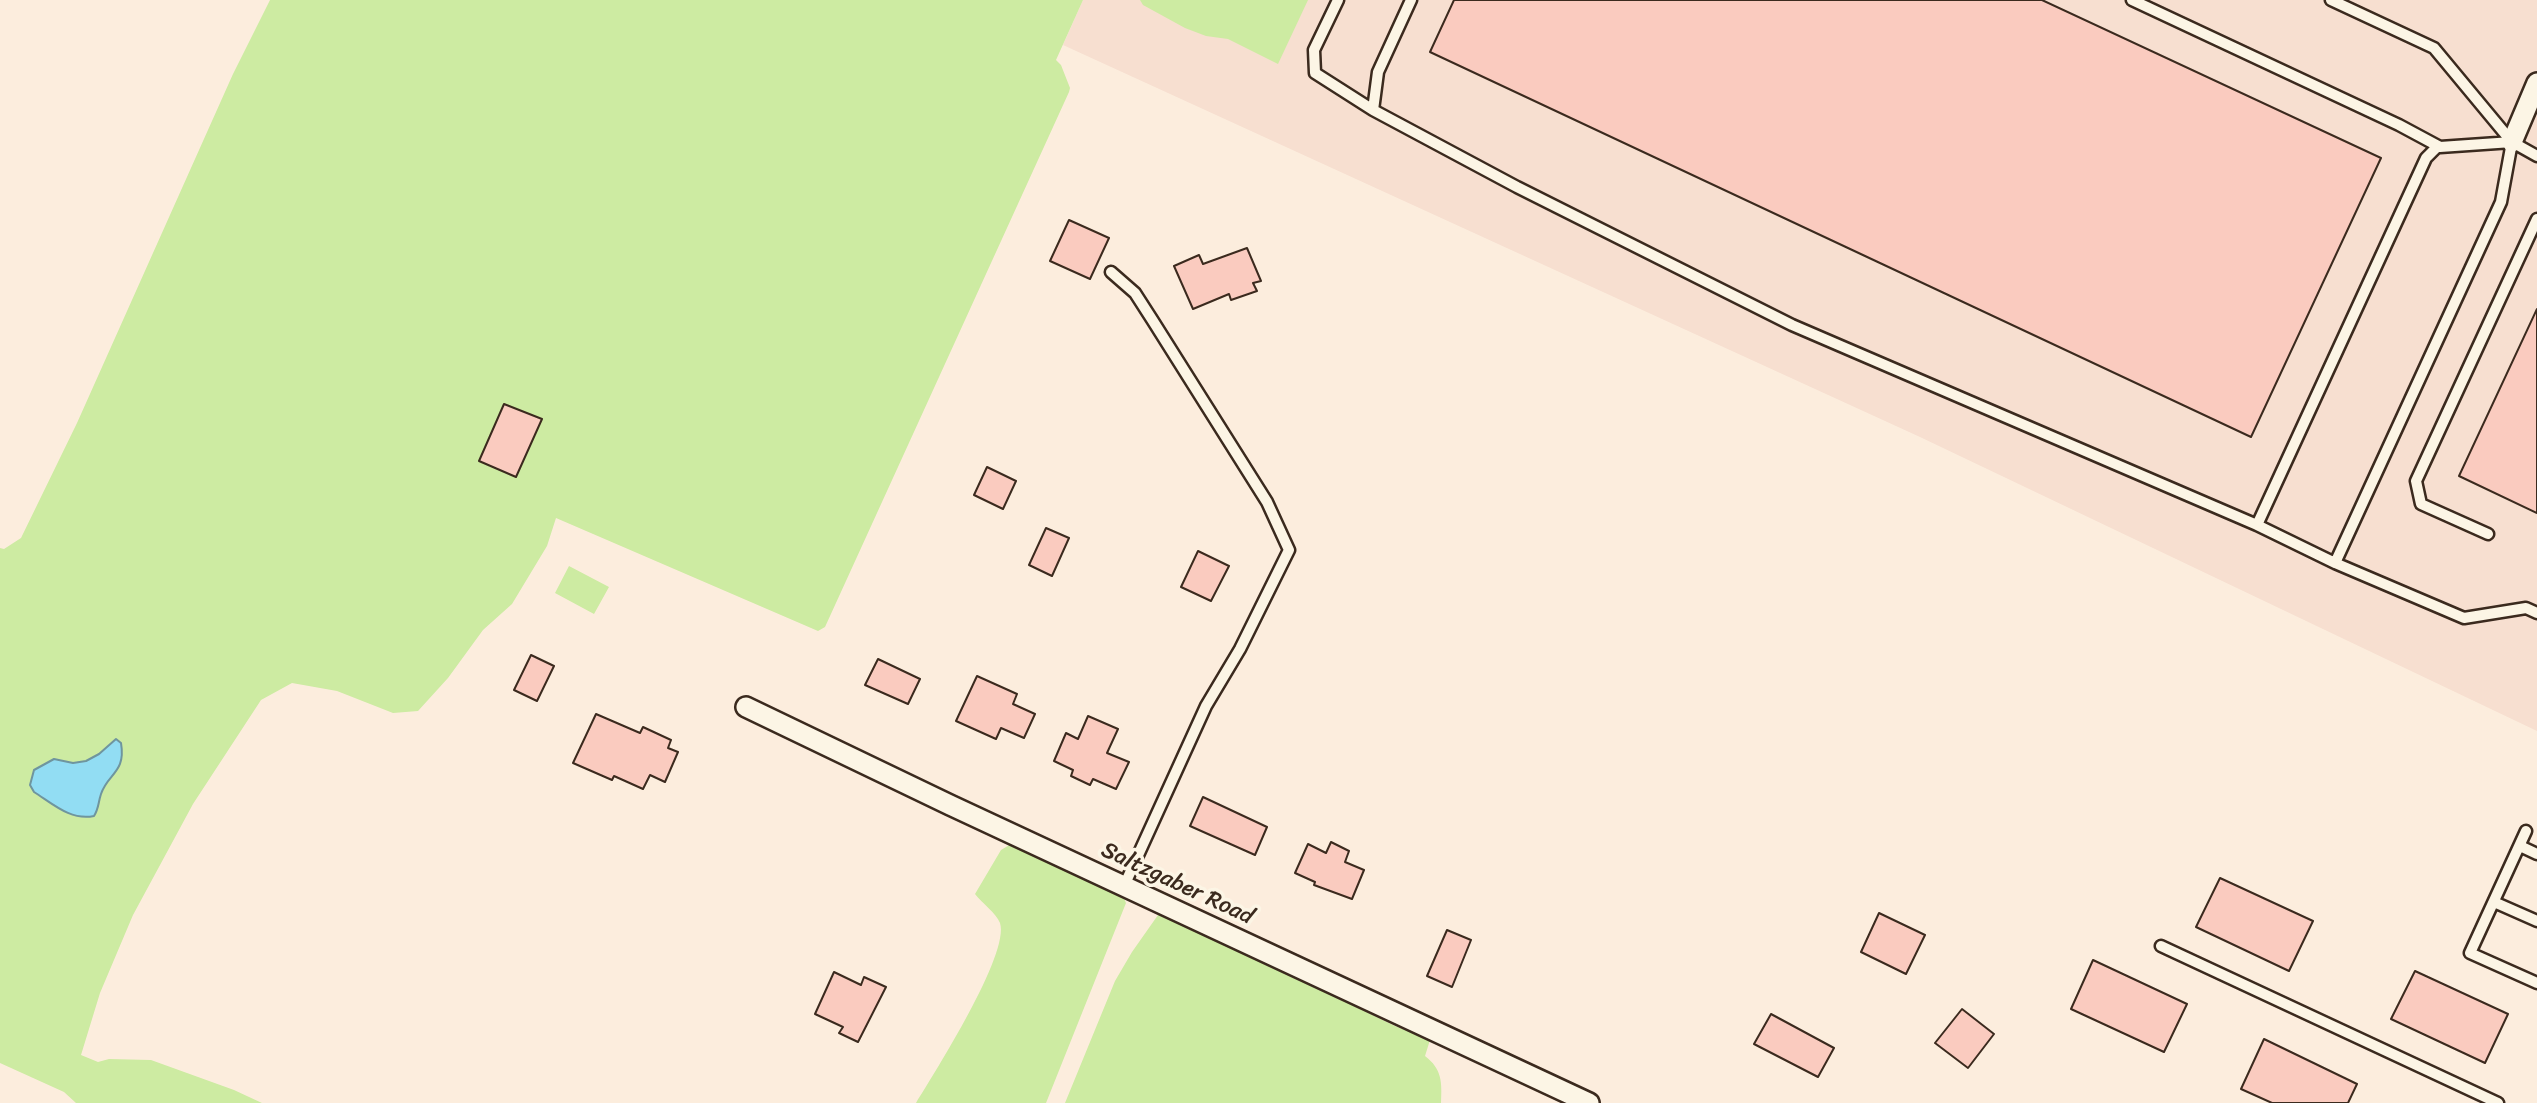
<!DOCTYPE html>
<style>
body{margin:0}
canvas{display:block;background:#fceddd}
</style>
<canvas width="2537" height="1103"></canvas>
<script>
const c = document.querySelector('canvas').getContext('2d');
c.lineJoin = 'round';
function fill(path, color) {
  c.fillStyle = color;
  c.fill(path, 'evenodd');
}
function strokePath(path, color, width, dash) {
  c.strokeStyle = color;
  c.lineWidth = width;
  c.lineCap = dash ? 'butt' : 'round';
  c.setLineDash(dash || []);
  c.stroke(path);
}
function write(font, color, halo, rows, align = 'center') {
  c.font = font + ' Sriracha,sans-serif';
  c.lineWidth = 7;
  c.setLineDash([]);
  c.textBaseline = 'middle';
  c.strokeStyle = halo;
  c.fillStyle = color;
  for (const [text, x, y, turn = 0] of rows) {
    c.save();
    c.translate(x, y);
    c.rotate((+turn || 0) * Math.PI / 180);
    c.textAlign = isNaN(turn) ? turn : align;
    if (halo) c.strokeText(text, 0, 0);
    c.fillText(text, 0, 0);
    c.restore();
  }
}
fill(new Path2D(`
 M1083 0H2537V731L1920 437 1063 45Z`), '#f7dfd0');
fill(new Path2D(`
 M270 0H1083L1056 60 1061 65 1070 88 1069 92 825 627 818 631 556 518 547 546 512 604 483 630 448 678 418 711 393 713 337 691 292 683 261 700 193 804 133 915 100 993 81 1055 98 1062 109 1059 151 1060 234 1090 262 1103H76L64 1092 0 1063V548L4 549 21 538 77 423 233 74ZM504 404 541 420 516 477 479 460Z
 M1140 0H1308L1278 64 1228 39 1206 36 1185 28 1143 5Z
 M569 566 609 587 594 614 555 593Z
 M1011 844 1122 894 1126 903 1046 1103H916C935 1072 1010 954 1000 923 996 913 982 903 975 894L1001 850Z
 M1158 915H1167L1395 1026 1430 1040 1425 1056C1442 1069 1442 1082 1441 1103H1065L1115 981 1132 952Z`), '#cdeba2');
const water = new Path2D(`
 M116 739 121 743C126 773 108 773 101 794 98 803 99 808 94 816 71 821 53 804 34 792L30 785 34 770 54 759 73 763 86 761 99 754Z`);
fill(water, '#92ddf3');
strokePath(water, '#6f959e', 2);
const building = new Path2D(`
 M1454 0H2042L2381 158 2251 437 1430 52Z
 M1069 220 1109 238 1090 279 1050 261Z
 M1247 248 1261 281 1253 283 1257 291 1231 300 1229 294 1193 309 1174 266 1199 255 1203 264Z
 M2537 309V513L2459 476Z
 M504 404 542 419 516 477 479 461Z
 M987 467 1016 481 1003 509 974 495Z
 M1046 528 1069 538 1052 576 1029 565Z
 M1198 551 1229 566 1211 601 1181 587Z
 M531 655 554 666 537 701 514 690Z
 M878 659 920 679 908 704 865 685Z
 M977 676 1017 694 1013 704 1035 714 1024 738 1001 728 996 739 956 721Z
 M596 714 640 733 643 727 671 740 668 748 678 752 665 782 650 775 643 789 614 776 612 780 573 763Z
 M1088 716 1118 729 1107 753 1129 762 1116 789 1093 779 1090 785 1071 776 1073 770 1054 761 1066 733 1078 739Z
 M1203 797 1267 827 1255 855 1190 826Z
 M1331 842 1349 851 1345 862 1364 870 1352 899 1314 885 1315 882 1295 873 1308 844 1326 853Z
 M2220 878 2313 921 2289 971 2196 927Z
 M1879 913 1925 935 1906 974 1861 952Z
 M1447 930 1471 940 1452 987 1427 976Z
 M2093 960 2187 1004 2164 1052 2071 1009Z
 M2415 971 2508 1014 2485 1063 2391 1019Z
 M834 972 861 985 864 977 886 987 858 1042 839 1033 843 1027 815 1014Z
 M1962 1009 1994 1034 1968 1068 1935 1043Z
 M1771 1014 1834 1048 1818 1077 1754 1044Z
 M2264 1039 2357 1084 2348 1103H2272L2241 1089Z`);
fill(building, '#facbbf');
strokePath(building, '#3b2a1e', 2);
const lane = new Path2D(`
 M1338 0 1314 50 1315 73 1373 110
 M1411 0 1378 72 1373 110 1517 187 1792 325 2257 525 2426 158 2438 146
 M2132 0 2399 125 2440 147 2512 142
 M2331 0 2434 48 2512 142 2537 156
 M2512 142 2501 202 2335 563 2464 618 2526 608 2537 613
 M1111 272 1135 293 1153 321 1267 502 1289 550 1240 649 1206 706 1124 886
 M2257 525 2335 563
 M2488 534 2421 504 2416 481 2537 219
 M2526 831 2470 953 2537 983
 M2520 846 2537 854
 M2494 902 2537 921
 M2161 946 2498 1103`);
const street = new Path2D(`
 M2512 142 2537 83
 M746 707 950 805 1589 1103`);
strokePath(lane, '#3b2a1e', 15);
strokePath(street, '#3b2a1e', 24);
strokePath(lane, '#fcf5e5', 10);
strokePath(street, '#fcf5e5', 19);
write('23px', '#3b2a1e', '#fcf5e5', [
 ["Saltzgaber Road",1177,884,25]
]);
</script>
